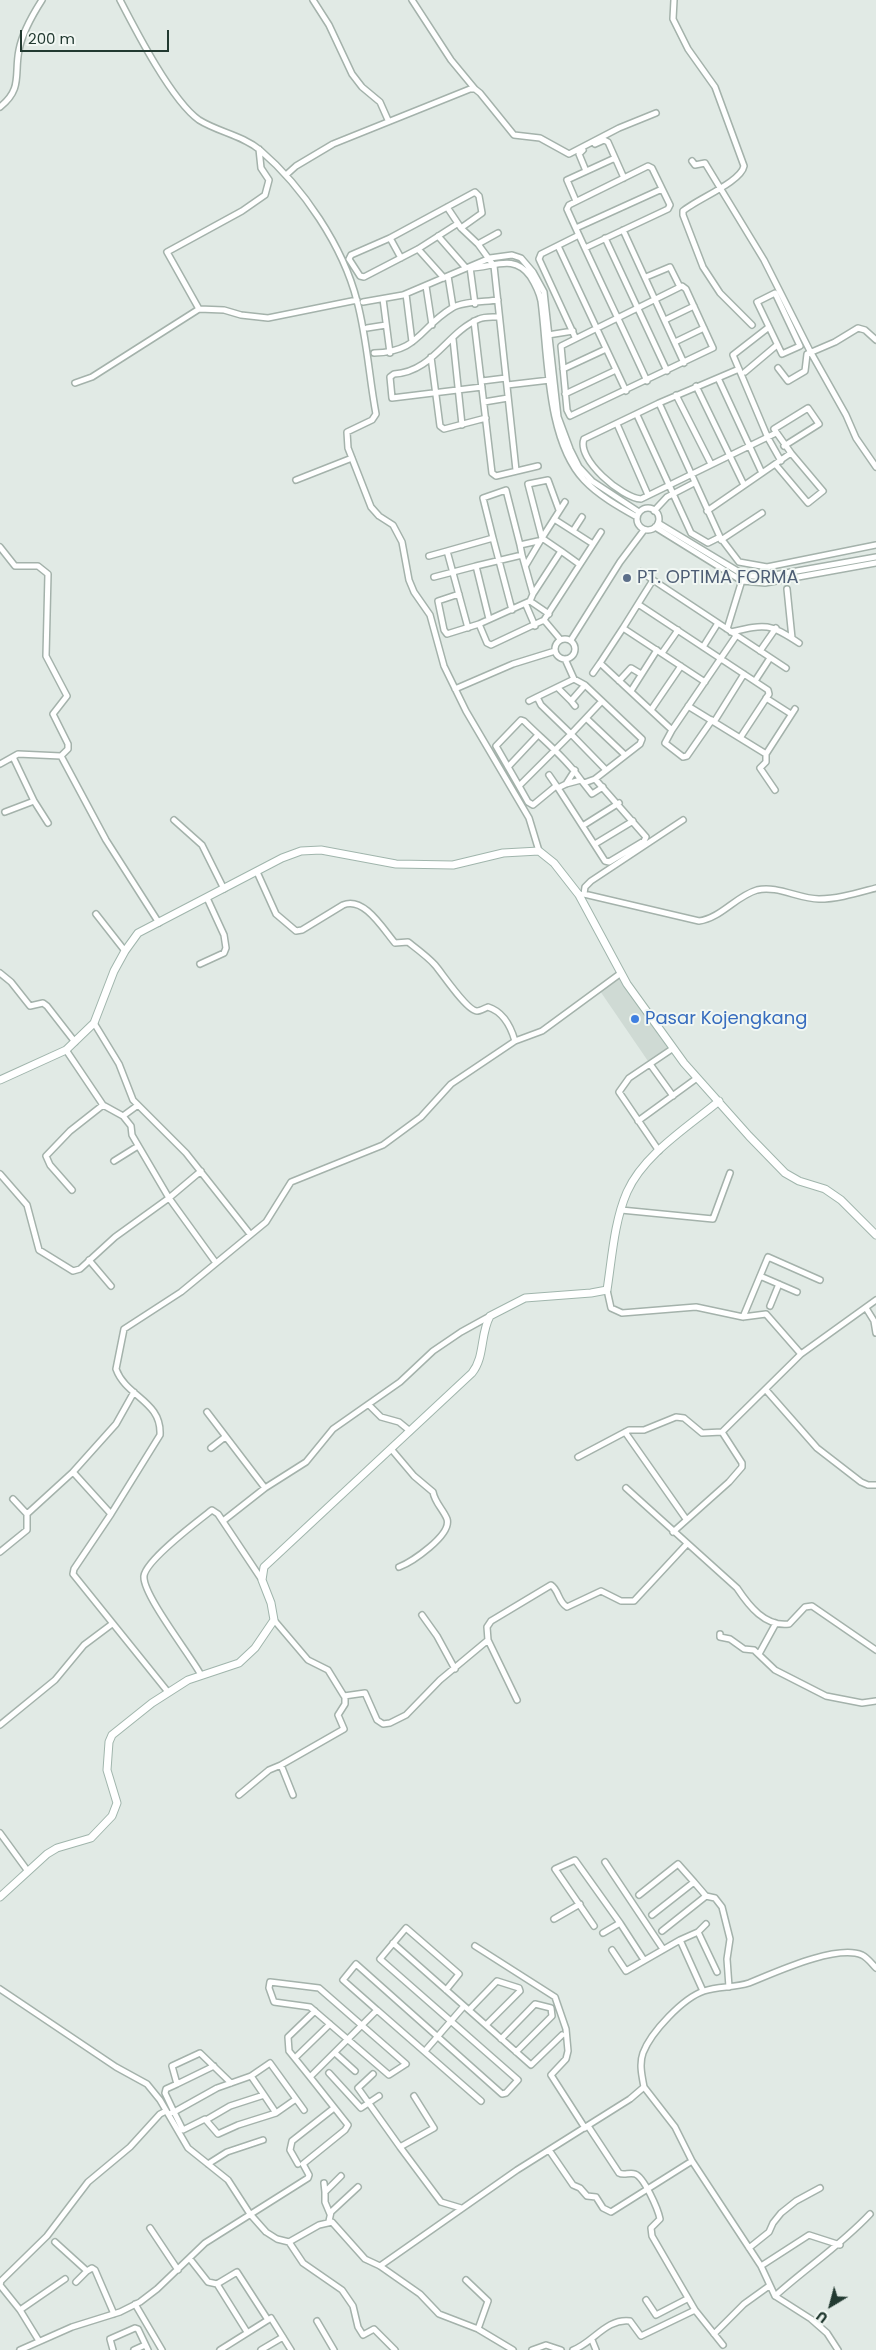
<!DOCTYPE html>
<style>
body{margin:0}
#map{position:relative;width:876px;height:2350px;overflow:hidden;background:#e1eae5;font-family:Poppins,sans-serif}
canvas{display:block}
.north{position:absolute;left:806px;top:2280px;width:50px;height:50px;-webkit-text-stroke:4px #f1f7f3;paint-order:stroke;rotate:217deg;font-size:14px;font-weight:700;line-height:20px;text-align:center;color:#223a31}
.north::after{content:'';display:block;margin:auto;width:18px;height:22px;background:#223a31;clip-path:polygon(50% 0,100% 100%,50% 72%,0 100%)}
.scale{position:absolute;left:20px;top:30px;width:149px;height:22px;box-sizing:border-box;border:2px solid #223a31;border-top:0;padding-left:6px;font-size:15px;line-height:18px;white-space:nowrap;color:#223a31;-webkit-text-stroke:4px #f1f7f3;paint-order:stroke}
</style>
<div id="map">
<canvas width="876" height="2350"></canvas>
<div class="north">U</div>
<div class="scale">200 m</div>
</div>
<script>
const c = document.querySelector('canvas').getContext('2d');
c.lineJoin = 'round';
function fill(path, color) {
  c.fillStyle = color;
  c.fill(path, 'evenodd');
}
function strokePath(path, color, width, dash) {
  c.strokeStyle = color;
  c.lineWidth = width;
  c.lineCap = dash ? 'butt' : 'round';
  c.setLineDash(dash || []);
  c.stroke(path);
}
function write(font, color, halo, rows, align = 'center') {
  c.font = font + ' Poppins,sans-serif';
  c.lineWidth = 4;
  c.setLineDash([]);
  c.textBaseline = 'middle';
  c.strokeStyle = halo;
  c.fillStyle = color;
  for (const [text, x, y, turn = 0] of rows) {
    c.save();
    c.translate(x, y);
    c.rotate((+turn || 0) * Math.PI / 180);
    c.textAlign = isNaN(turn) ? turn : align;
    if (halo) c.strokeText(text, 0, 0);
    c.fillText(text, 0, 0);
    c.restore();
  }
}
fill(new Path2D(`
 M621 973 672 1049 650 1064 598 988Z`), '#cfdad4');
const street = new Path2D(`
 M120 0C136 31 172 101 199 120 218 132 242 135 260 150 303 187 343 246 357 301 367 338 369 377 376 414L372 420 347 432 348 448 371 507 379 516 393 525 402 542 409 580 414 592 430 615 444 666 466 711 529 818 539 851
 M313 0 329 25 352 74 362 87 380 102 388 120
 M412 0 451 60 475 89
 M674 0 673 19 688 49 715 87 744 166C741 182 697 199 683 211V215L703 267 720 293 752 325
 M0 107C23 89 14 74 19 50 22 34 33 14 42 0
 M595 144 604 140 608 142 624 178
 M583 150 579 154 586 171
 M692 161 695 165 705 163 764 260 810 351 846 415 856 438 876 467
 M286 175 296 166 333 144 470 89H475L480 93 514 135 540 138 569 154 619 128 656 113
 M576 201 567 180 615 158
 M447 207 461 228 478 244 494 266 516 470
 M457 224 418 249 364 277 360 276 349 259 351 255 390 238 475 192 479 196 482 213 461 228
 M576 228 662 189
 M623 230 684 363
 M438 236 466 268
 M390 238 401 258
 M605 238 667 371
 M478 244 498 233
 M558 246 626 391
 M585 248 668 209 670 205 652 168 648 166 569 205 567 209C593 267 621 324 647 381
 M418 249 444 278
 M470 267 475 304
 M469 268C493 268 513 253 530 276 535 284 539 291 541 301 548 353 546 440 584 480 598 495 619 507 637 517
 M448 276 453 307
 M646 277 670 267 680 287
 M426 286 432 325
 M682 286 686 289 713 348 570 416 567 410 561 346Z
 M775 293 800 346 782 354 757 302Z
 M406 294 412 342
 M383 299 390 353
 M363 302 403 295 490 258 512 255 521 258 533 272 544 292 558 417 570 449 579 467 592 481 639 512
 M199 309 167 252 242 211 265 195 269 180 261 168 259 149
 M665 320 694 306
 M474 321 492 473 496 476 538 466
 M769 327 733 355 768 438 781 461
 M367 328 386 325
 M548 335 573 331
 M575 337 539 259 541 254 579 235
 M453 339 462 425
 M675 342 704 328
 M374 353C419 352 419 328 452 308 463 301 485 302 498 300
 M431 357 440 426 444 429 486 418
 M778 368 788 381 805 371 807 354 835 342 858 328 865 330 876 340
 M563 369 606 349
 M739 369 659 403 584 439C576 459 622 498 641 499L776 433
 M745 372 777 345
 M718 378 762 473
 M482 381 506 378
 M75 383 92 377 199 309 224 310 241 315 268 318 357 300
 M507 385 550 380
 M696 386 744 485
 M482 387 392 398 390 377 394 374C433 372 447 332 479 319 485 316 493 317 499 317
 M565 394 616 370
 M676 395 711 464
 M484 402 508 398
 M659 403 720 537 739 562 767 567 876 545
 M637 415 691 533 708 543 720 537
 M617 424 648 495
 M784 446 819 424 808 408 774 429 791 453
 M296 480 352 458
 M637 519a11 11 0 1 1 22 0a11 11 0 1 1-22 0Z
 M654 511 667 497 694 483
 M707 511 791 453 823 491 808 503 776 465
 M554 519 593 544
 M658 523 744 575 763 577 876 557
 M655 527 742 581 765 583 876 563
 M573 531 582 517
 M493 538 483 498 506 490 520 545
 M542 538 528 484 548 480 559 510
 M542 538 565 502
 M721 540 762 513
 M0 547 15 566H38L48 574 46 656 67 696 53 714 68 744V749L61 756
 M522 555 520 545 538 541
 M429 556 447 551
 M526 565 542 538 561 551
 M476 566 522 555 533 594 530 601
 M641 572 786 668
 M434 577 476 566 489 619
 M787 589 792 638
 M459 594 438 601 444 630 447 634 479 624 530 601 549 614
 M533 594 561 551 579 564
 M638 604 653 580
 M526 605 535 626
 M479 624 487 643 491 645 544 620
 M468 628 447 551 493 538 512 610
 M623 628 638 604 768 690 769 694 740 738
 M727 629 743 577
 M731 632C766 624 769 623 799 643
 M555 649a10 10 0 1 1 20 0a10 10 0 1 1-20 0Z
 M560 639 544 620 601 532
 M571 640 620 562 644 530
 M703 647 718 623
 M760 651 776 628
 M662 653 678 630
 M565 659 574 679 585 685
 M593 673 600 663
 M574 679 537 697 541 705 571 734 602 701
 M619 681 631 668 641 674
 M755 681 770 658
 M558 688 571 701
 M455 689 513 664 555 651
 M631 691 657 650
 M766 698 791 714
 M529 701 537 697
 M575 706 571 701 585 685 642 739 640 744 595 779 584 783
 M688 706 766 754
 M651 710 681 666
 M586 718 625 755
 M712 720 687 756 683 757 665 743 672 730 736 636
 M714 722 744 674
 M672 730 600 663 623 628 705 682
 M13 757 34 801
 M0 764 18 754 61 756 106 840 159 923
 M508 767 538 735
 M549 775 558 788 566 784 581 780 592 794 603 787
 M581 780C566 758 543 740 524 721L521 720 496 746 519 786 571 734 606 770
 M566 784 575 770
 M519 786 528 802 533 805 556 786
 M558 788 605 861 609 862 644 841 646 837 595 779
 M775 790 760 768 766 762V754L795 709
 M5 812 34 801 48 823
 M174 820 202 845 224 889
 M584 825 619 803
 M595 844 633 821
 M257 872 276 914 296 931 302 930 343 905C364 896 383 929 395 943L408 942C417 949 428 957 435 965 442 973 467 1011 477 1011 480 1011 485 1008 488 1007 504 1012 511 1027 515 1041
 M584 894 585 887 591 881 683 820
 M579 895 584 894 699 921C721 918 736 896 757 890 777 885 799 899 819 899 838 899 857 893 876 888
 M96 914 125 951
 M200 964 224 953 226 948 224 935 207 898
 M0 973 11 982 30 1006 43 1003 47 1006 75 1042
 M94 1023 119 1064 133 1100 186 1153 250 1234
 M650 1064 673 1096
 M123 1116 138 1105
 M638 1121 697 1078
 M659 1151 619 1092 629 1078 672 1049
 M114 1161 138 1146
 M201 1171 169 1198 216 1263
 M0 1174 27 1205 39 1250 73 1271 80 1269 115 1237 169 1198 132 1135 131 1126 123 1116 103 1105 66 1050
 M72 1190 50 1165 46 1156 70 1131 103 1105
 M621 1210 713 1219 730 1173
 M89 1260 111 1286
 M760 1276 797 1292
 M607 1290 611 1308 622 1313 696 1307 743 1317 766 1314 801 1354
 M770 1306 779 1284
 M866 1308 874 1321 876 1333
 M743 1317 768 1257 820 1280
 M766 1390 817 1448 861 1482 868 1485H876
 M134 1392 116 1424 73 1472 111 1514 74 1569 73 1574 168 1692
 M369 1405 381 1417 399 1422 410 1431
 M207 1412 265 1488
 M625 1432 686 1519
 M211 1448 225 1437
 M392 1450 414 1476 433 1492C435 1503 443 1509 447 1519 452 1535 412 1562 399 1567
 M578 1457 629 1430H644L676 1417 684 1418 702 1433 722 1432 801 1354 876 1300
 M626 1488 737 1588C749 1606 765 1627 789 1624L805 1607 812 1606 876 1650
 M13 1499 27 1514
 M111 1514 160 1435C162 1401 126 1397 116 1369L124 1329 181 1292 266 1222 291 1182 383 1145 421 1117 451 1084 515 1041 542 1031 621 973
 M223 1521 265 1488 306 1462 333 1429 400 1382 433 1351 461 1332 490 1316
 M673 1532 729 1482 742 1467V1463L722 1432
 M0 1552 27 1530V1514L73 1472
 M422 1615 437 1636 455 1669
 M274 1620 308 1660 328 1670 344 1696 365 1693 377 1720 383 1724 390 1723 406 1715 440 1680 488 1640
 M720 1634V1637L730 1639 744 1649 754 1650 775 1670 826 1696 862 1703 876 1701
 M759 1654 776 1623
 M201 1675C191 1656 142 1594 144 1576 146 1560 198 1521 212 1510L218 1514 262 1580
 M517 1700 488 1640 487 1627 491 1621 551 1585C559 1590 558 1602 567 1607L601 1591 621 1601H634L686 1545
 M0 1725 55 1680 84 1645 112 1624
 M281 1765 293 1795
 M239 1795 269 1770 281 1765 344 1729 338 1715 345 1704V1697
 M0 1833 27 1870
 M605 1862 663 1949
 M639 1895 678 1864 694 1882
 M652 1915 694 1882 706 1896
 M554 1919 580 1904
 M594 1926 555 1869 575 1860 620 1923
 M662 1931 706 1896 715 1898 722 1907 730 1939 727 1959 729 1987
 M698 1932 717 1972
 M603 1933 620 1923 644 1960
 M393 1943 531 2065 562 2035
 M475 1946 555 1997 566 2029 568 2051 566 2059 551 2075 585 2128
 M612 1950 626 1971 680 1940
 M270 1982 319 1988 406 2064 389 2075 310 2007 274 2002 269 1988Z
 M0 1989 116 2067 147 2084 160 2100 188 2148 228 2180 250 2214 266 2232 277 2239 289 2242 319 2225 332 2222 365 2259 380 2266 420 2294 439 2314 478 2329 513 2350
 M703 1991 680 1940 698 1932 706 1924
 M377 2010 343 1980 356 1964 502 2094 506 2093 518 2080 380 1959 406 1928 459 1974 446 1990
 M469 2010 497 1981 519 1988 520 1991 486 2025
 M501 2039 535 2004 551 2008 552 2016 516 2052
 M425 2051 464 2006
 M335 2053 355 2071
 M295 2058 330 2024
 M329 2073 361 2108 379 2096
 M373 2074 358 2088 400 2147
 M251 2076 264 2095
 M310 2077 289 2051 288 2037 315 2011
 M231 2083 200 2053 172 2066 177 2084 166 2089 165 2093 174 2112 217 2088 251 2076 270 2063 304 2110
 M177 2084 214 2066
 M644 2087 675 2127 692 2161 761 2266 775 2296 811 2319 827 2333 838 2350
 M414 2096 434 2128 400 2147 441 2202 461 2208
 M171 2113 174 2112 183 2130 205 2119 218 2134 238 2125 276 2113 296 2099
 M206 2120 230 2106 264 2095 276 2113
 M549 2150 573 2185 580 2188 587 2196 596 2197 603 2208 611 2212 692 2161
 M208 2164 227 2152 263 2140
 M298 2164 290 2150 292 2141 334 2108
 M324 2183 325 2192
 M330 2214 325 2202V2192L341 2176
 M329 2221 331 2212 358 2187
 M150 2228 178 2270
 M55 2242 87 2271 92 2268 95 2270 114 2314
 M289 2242 303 2263 342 2290 353 2306 358 2327 363 2335 374 2329 395 2350
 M749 2248 769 2232 773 2223 781 2213 796 2201 820 2188
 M190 2259 208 2282 217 2284 247 2332
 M380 2266 517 2170 630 2099 644 2087C642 2076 639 2064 643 2053 651 2032 683 1998 704 1991 718 1986 734 1988 749 1983 774 1973 836 1944 862 1955 868 1958 872 1964 876 1968
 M761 2266 809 2235 840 2245
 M466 2280 488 2301 478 2329
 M76 2282 87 2271
 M217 2284 237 2272 268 2320
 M775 2296C806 2268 841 2245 870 2214
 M646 2300 656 2315 687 2299
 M135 2304 162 2350
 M20 2310 65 2279
 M695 2310 723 2345
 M317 2321 334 2350
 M714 2334 744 2304 769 2286
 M592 2340 596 2350
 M39 2341 20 2310 0 2285 1 2281 47 2236 88 2182 130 2147 160 2114 166 2111
 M20 2350 72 2327 120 2312 140 2302 157 2289 205 2243 308 2178 309 2175 303 2164 345 2130 348 2125 310 2077 377 2010 481 2101
 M113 2350 110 2339 135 2328 138 2329 148 2350
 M134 2350 145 2345
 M220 2350 271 2318 291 2350
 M261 2350 283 2337
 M532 2350 546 2345 561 2350
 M573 2350C593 2343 606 2318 630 2321L641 2336 695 2310 652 2236 651 2228 660 2219C658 2209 644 2177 635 2174 629 2172 624 2176 619 2173L588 2126`);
const secondary = new Path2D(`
 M0 1080 66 1050 94 1023 114 971 125 951 138 933 282 858 301 851 321 850 396 864 453 865 503 853 539 851 554 863 579 895 627 984 684 1063 749 1136 785 1173 799 1181 825 1189 841 1200 876 1235
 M0 1897 47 1854 57 1848 91 1838 112 1816 117 1803 107 1770 109 1742 112 1735 152 1703 188 1680 239 1663 255 1648 274 1620 271 1603 262 1580 264 1567 472 1373C485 1357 480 1334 490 1316L525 1298 591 1293 607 1290C612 1258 614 1222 627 1192 644 1154 688 1127 719 1101`);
strokePath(street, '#a4b2ab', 8);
strokePath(secondary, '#a0b5ac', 9);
strokePath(street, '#fff', 5);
strokePath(secondary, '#fff', 7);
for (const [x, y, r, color] of [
 [627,578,5,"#5c6f8a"],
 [635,1019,5,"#3f7fe0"]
]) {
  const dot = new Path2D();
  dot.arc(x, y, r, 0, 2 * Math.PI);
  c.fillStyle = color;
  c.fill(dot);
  strokePath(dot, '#f1f7f3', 2);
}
write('18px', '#4e5e75', '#f1f7f3', [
 ["PT. OPTIMA FORMA",637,578]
], 'left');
write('18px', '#366cbe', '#f1f7f3', [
 ["Pasar Kojengkang",645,1019]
], 'left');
</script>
